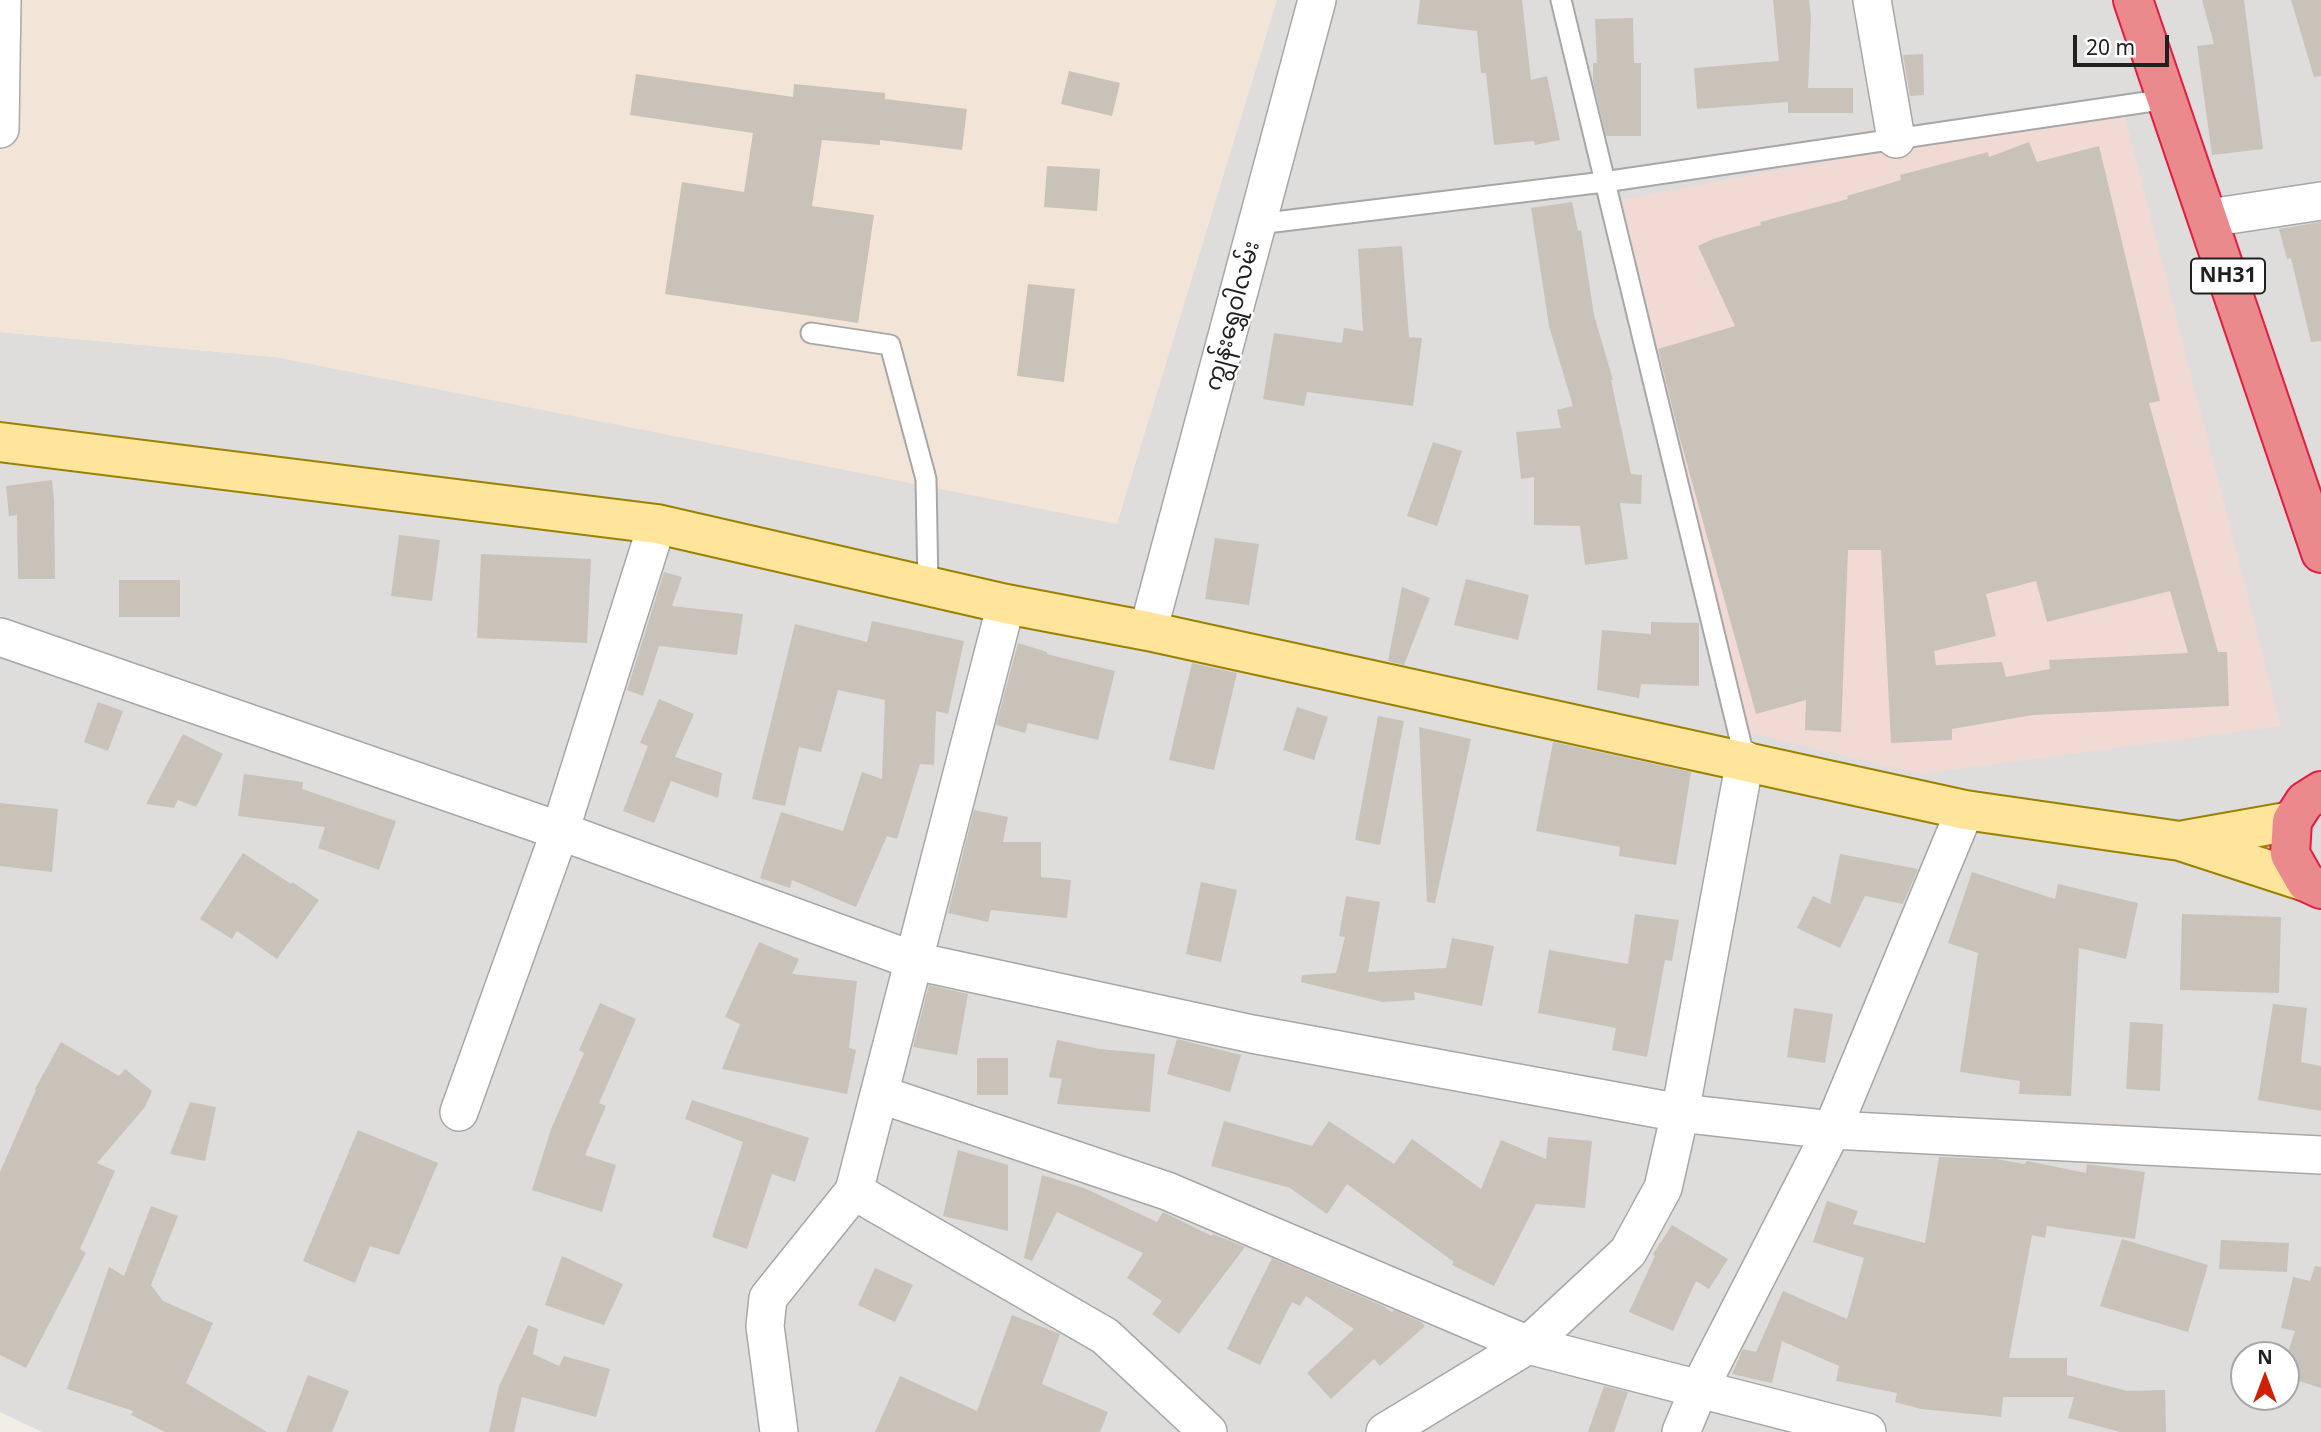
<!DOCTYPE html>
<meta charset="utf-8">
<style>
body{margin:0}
#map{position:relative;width:2321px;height:1432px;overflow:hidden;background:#f1efe5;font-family:"Noto Sans",sans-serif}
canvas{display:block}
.north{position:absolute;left:2230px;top:1341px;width:70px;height:70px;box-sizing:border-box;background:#fff;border:2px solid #a6a6a6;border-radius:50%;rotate:0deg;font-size:19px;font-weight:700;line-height:28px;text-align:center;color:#202020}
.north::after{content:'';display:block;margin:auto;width:24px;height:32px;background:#cf2100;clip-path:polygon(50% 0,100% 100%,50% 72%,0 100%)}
.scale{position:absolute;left:2073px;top:35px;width:96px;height:32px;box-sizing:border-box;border:4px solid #202020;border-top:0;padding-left:9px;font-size:21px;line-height:24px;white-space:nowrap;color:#202020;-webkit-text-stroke:5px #fff;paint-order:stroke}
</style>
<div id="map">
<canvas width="2321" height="1432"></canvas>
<div class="north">N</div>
<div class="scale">20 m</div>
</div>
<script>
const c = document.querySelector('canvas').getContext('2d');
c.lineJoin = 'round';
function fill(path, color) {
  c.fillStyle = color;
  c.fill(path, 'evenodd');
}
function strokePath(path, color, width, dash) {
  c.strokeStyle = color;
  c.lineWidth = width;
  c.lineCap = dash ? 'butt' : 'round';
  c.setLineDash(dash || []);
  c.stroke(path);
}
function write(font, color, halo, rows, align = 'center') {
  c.font = font + ' "Noto Sans","Noto Sans Myanmar",sans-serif';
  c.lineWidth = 5;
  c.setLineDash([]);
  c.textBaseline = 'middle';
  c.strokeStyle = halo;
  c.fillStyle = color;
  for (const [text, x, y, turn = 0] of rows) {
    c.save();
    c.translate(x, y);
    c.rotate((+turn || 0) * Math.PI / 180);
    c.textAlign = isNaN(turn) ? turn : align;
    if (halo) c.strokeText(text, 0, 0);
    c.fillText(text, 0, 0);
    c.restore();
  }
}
fill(new Path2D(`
 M609 0H2321V1432H42L0 1412V332L275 357ZM2244 1355H2286V1397H2244Z`), '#dedddc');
fill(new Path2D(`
 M2122 106 2281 726 1921 774 1743 731 1599 204Z`), '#f2dad4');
fill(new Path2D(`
 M0 0H1277L1117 524 275 357 0 332Z`), '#f3e4d8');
fill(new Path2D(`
 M1420 0H1522L1531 80 1547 76 1560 140 1535 145 1534 141 1494 145 1486 73H1481L1477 31 1417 24Z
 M1773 0H1809L1811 17 1808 88H1853V113H1788V102L1697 109 1694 68 1779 61Z
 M2202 0H2244L2263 149 2212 155 2197 46 2214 44Z
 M2291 0H2321V76L2314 77Z
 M1633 18 1634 63H1641V136H1606L1593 81V63H1597L1595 19Z
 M1923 54 1924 95 1910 96 1903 55Z
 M1069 71 1120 83 1112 116 1061 104Z
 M636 74 793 97 794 84 885 93V99L967 109 962 150 880 140V145L822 140 812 206 874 215 858 323 665 294 682 182 744 192 753 133 630 115Z
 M2029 142 2037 162 2099 146 2160 401 2149 403 2218 652H2227L2229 706 2033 715 1952 729V740L1891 743 1881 550H1848L1841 732 1805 730 1806 700 1756 714 1679 435 1658 349 1735 326 1698 246 1713 239 1761 225 1760 222 1848 199 1847 196 1901 180 1900 175 1988 152 1989 157ZM2036 581 2047 622 2170 591 2188 653 2049 660 2050 669 2006 677 2002 662 1936 665 1934 651 1996 636 1986 594Z
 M1047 166 1100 169 1097 211 1044 207Z
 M1572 202 1578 231 1581 230 1594 315 1613 380H1611L1631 474 1642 475 1641 504 1620 503 1628 559 1585 565 1580 526 1534 525V477L1521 479 1516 432 1561 428 1557 410 1573 406 1549 326 1531 208Z
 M2321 222V341L2311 342 2291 258 2287 259 2279 229Z
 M1402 246 1409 337 1422 338 1413 406 1307 392 1304 406 1263 399 1274 333 1342 343 1344 328 1363 331 1358 249Z
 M1028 284 1075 289 1064 382 1017 376Z
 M1433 442 1462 451 1437 526 1407 516Z
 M52 480 54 500 55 579H18L17 515 9 516 6 486Z
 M399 535 440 540 432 601 391 596Z
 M1215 538 1259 544 1249 605 1205 599Z
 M481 554 591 559 587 643 477 638Z
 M664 572 682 577 672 606 743 614 737 655 659 646 643 696 627 690Z
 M1466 579 1529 595 1518 640 1454 625Z
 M119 580H180V617H119Z
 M1402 587 1430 598 1404 665 1388 661Z
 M872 621 964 641 948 714 936 711 934 765 920 764 897 839 887 836 856 907 792 880 790 888 760 878 781 812 843 831 862 772 882 779 885 700 838 690 821 752 799 747 785 806 752 799 795 624 867 642Z
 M1651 622 1699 623V686L1641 684 1639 698 1597 690 1602 630 1651 634Z
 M1018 643 1047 652V654L1115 671 1098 740 1028 723 1025 733 996 725Z
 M1192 663 1237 673 1214 770 1169 760Z
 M659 699 694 714 675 757 722 773 718 798 671 781 654 823 623 811 648 746 640 743Z
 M98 702 123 711 108 751 84 742Z
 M1297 707 1328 717 1314 760 1283 750Z
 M1378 716 1404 721 1380 845 1355 840Z
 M1419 727 1471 739 1435 903 1427 902Z
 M183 734 223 754 196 807 178 800 174 808 146 804Z
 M1553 742 1691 772 1676 865 1619 856 1620 847 1536 831Z
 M244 774 303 782 302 789 396 821 379 870 318 848 325 827 238 816Z
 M0 803 58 809 52 872 0 866Z
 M974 810 1008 817 1003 842H1041V877L1071 880 1067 918 991 910 988 922 948 913Z
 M243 853 291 884 292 882 319 900 277 959 237 931 232 939 200 919Z
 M1840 854 1918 869 1903 904 1865 896 1840 948 1797 928 1813 896 1830 904Z
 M1972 872 2055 899 2058 884 2138 903 2126 959 2079 948 2071 1096 2019 1094 2020 1081 1960 1072 1978 953 1948 943Z
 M1201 882 1237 890 1221 962 1186 954Z
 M1346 896 1380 902 1368 972 1446 968 1452 938 1494 946 1482 1006 1414 992 1415 1000 1383 1002 1301 982 1302 975 1336 973 1345 937 1339 936Z
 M1635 914 1679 920 1672 961 1665 960 1647 1057 1612 1050 1616 1028 1538 1013 1549 950 1628 964Z
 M2182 914 2281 917 2279 993 2180 990Z
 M759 942 799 959 792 974 857 981 849 1048 856 1050 847 1094 722 1069 740 1024 725 1017Z
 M929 985 968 994 957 1055 913 1047Z
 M600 1003 636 1019 599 1103 606 1106 585 1155 616 1165 602 1212 532 1190 551 1129 584 1053 579 1050Z
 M2273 1004 2307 1008 2301 1062 2321 1066V1111L2258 1100Z
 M1794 1008 1833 1014 1825 1063 1787 1057Z
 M2130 1022 2163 1024 2160 1091 2126 1089Z
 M1177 1039 1241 1055 1230 1092 1167 1074Z
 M1057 1040 1100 1049 1155 1054 1150 1112 1057 1104 1062 1079 1049 1077Z
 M61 1042 119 1076 125 1069 152 1091 145 1107 97 1163 115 1171 80 1249 86 1253 26 1368 0 1355V1172L36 1090 35 1089Z
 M977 1058H1008V1095H977Z
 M692 1100 809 1138 795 1182 772 1174 747 1249 712 1237 743 1142 685 1119Z
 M190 1102 216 1107 205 1161 170 1154Z
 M1224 1121 1312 1146 1329 1121 1394 1164 1412 1139 1481 1189 1501 1140 1546 1159 1548 1137 1592 1141 1585 1208 1536 1204 1494 1286 1452 1265 1454 1262 1347 1184 1327 1214 1290 1188 1211 1166Z
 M358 1130 438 1163 399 1255 370 1246 355 1283 303 1261Z
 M958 1150 1008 1165V1231L943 1216Z
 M1939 1157 1996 1159 2024 1164 2027 1161 2086 1173 2087 1164 2145 1172 2135 1239 2047 1226 2045 1238 2032 1235 2009 1358H2067V1375L2127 1391 2165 1390 2166 1432H2120L2068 1418 2074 1397H2003L2001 1417 1921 1409 1895 1402 1897 1393 1836 1381 1839 1366 1782 1341 1772 1383 1732 1374 1743 1349 1756 1352 1783 1291 1847 1319 1864 1258 1813 1242 1827 1201 1858 1211 1853 1224 1925 1243Z
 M1042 1175 1084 1188 1157 1222 1163 1212 1212 1236 1213 1234 1245 1247 1179 1334 1152 1314 1162 1301 1127 1278 1143 1253 1057 1212 1032 1261 1024 1258Z
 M151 1206 178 1216 151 1285 163 1301 213 1323 186 1383 267 1432H165L131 1415 133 1411 67 1389 109 1267 124 1276Z
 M1672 1225 1728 1259 1709 1289 1696 1281 1673 1331 1629 1312 1655 1256 1653 1254Z
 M2122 1239 2208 1265 2188 1332 2100 1306Z
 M2221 1240 2289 1243 2287 1272 2219 1269Z
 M562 1256 623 1284 604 1325 545 1305Z
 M1272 1258 1383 1306 1392 1312 1394 1310 1421 1322 1425 1326 1380 1366 1374 1359 1331 1399 1307 1373 1354 1329 1306 1296 1300 1306 1292 1302 1260 1365 1227 1349Z
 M2315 1266 2321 1267V1388L2286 1377V1358L2295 1331 2281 1328 2293 1277 2310 1281Z
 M875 1268 913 1285 895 1322 858 1305Z
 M1012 1315 1060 1334 1042 1384 1108 1412 1100 1432H875L900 1376 977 1411Z
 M528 1325 538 1329 533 1354 559 1366 564 1356 610 1369 596 1417 522 1397 514 1432H489L499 1386Z
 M308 1375 349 1391 332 1432H286Z
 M1604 1386 1628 1392 1614 1432H1588Z`), '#c9c2b8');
const lane = new Path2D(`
 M1561 0 1745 760
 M1258 224 1604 182 2167 99
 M811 333 890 345 926 479 928 586`);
const street = new Path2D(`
 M1872 0 1896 139
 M0 129 2 0
 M2209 218 2321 201
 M1148 631 1317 0
 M0 637 560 831 915 961 1252 1034 1680 1113 1832 1130 2321 1155
 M879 1094 1167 1191 1528 1345 1867 1432
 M459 1112 560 831 657 524
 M854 1191 1105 1336 1208 1432
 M779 1432 765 1326 768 1298 854 1191 1006 604
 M1385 1432 1528 1345 1628 1252 1663 1188 1680 1113 1745 760
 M1681 1432 1699 1389 1832 1130 1965 810`);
const primary = new Path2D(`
 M0 442 657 524 1006 604 1148 631 1965 810 2180 841 2306 882
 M2185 840 2292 821`);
const highway = new Path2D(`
 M2133 0 2321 553
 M2321 791 2305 801 2292 821 2290 854 2306 882 2321 889`);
strokePath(lane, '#a7a7a7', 23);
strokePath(street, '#a7a7a7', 40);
strokePath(primary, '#9b8100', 42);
strokePath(highway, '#e41d41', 42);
strokePath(lane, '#fff', 19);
strokePath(street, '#fff', 37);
strokePath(primary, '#ffe49c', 38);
strokePath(highway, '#eb8a8c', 38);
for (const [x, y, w] of [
 [2228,276,74]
]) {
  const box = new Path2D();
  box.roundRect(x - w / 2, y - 17.5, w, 35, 5);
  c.fillStyle = '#fff';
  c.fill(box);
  strokePath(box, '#202020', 2);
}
write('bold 21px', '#202020', null, [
 ["NH31",2228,276]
]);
write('23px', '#202020', '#fff', [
 ["ကျွန်းရွှေဝါလမ်း",1233,316,-75]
]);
</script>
